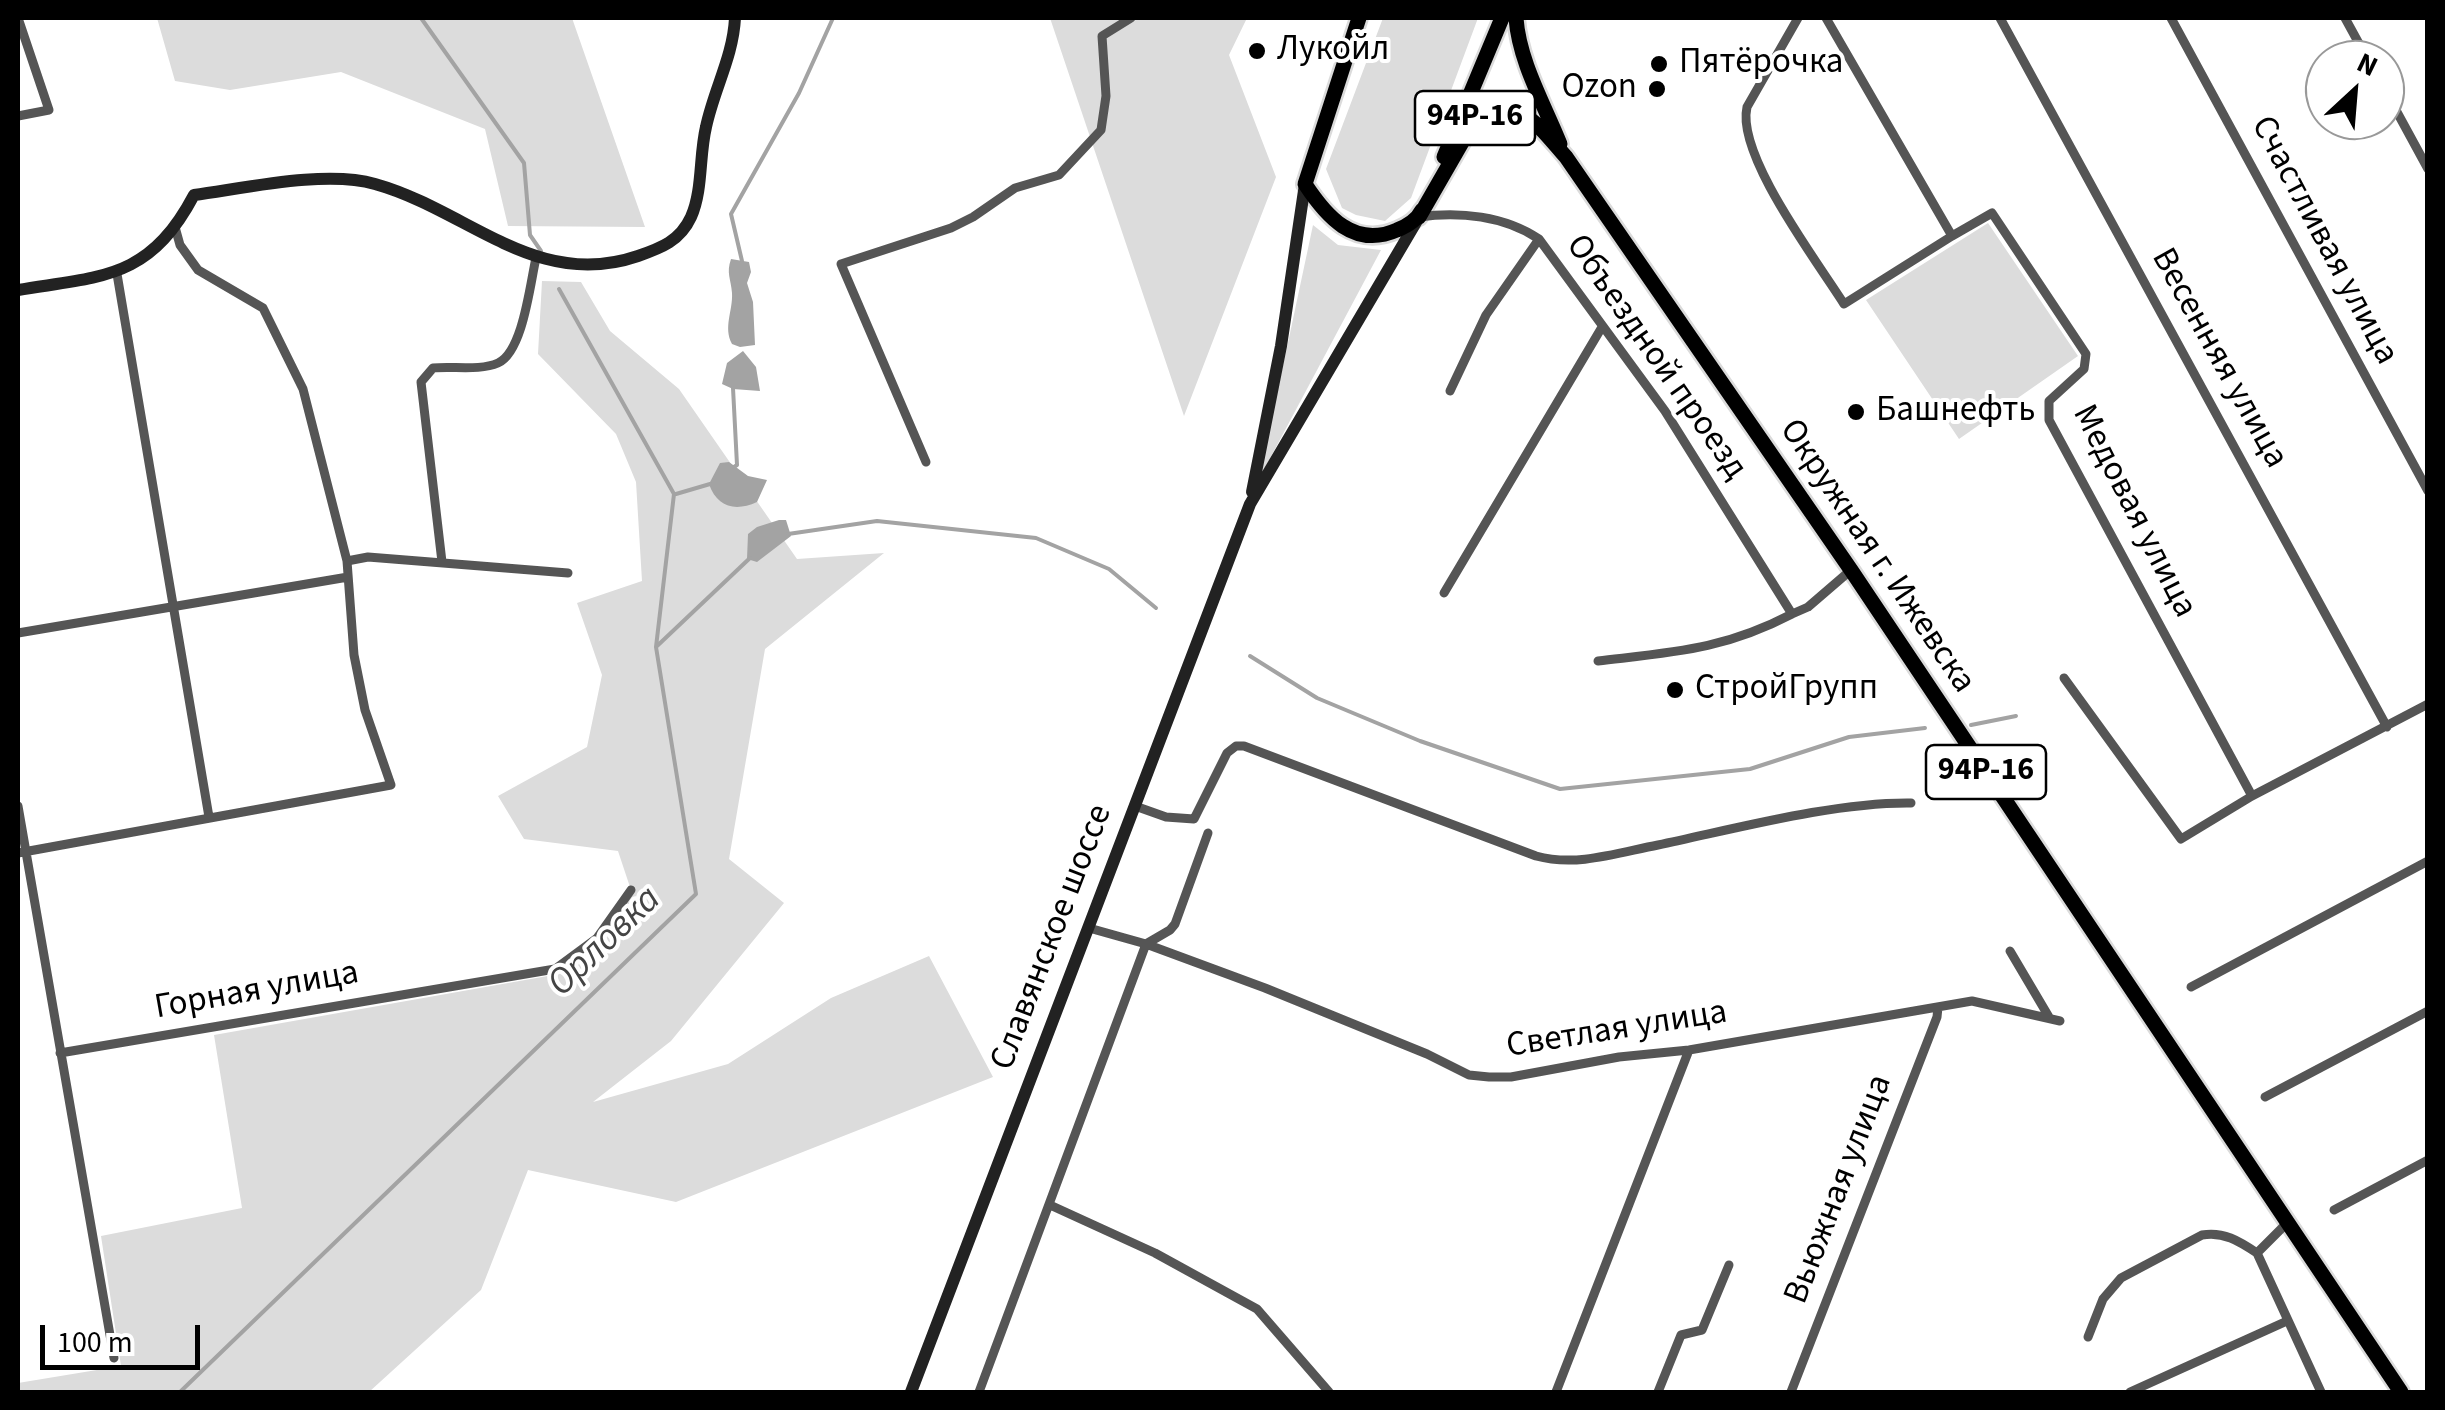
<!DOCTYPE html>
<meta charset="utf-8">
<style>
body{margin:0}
#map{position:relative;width:2445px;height:1410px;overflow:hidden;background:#fff;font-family:"Source Sans 3",sans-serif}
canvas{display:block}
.frame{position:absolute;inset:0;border:20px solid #000;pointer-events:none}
.north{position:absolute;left:2305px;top:40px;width:100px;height:100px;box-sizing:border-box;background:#fff;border:2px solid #999;border-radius:50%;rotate:26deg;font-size:28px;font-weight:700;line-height:40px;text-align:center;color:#000}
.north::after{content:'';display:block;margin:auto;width:35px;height:45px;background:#000;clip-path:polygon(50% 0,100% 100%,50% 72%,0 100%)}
.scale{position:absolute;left:40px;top:1325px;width:160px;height:45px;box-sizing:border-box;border:5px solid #000;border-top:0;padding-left:12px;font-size:30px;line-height:35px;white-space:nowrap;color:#000;-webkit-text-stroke:8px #fff;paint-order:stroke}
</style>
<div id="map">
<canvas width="2445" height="1410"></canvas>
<div class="frame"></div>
<div class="north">N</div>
<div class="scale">100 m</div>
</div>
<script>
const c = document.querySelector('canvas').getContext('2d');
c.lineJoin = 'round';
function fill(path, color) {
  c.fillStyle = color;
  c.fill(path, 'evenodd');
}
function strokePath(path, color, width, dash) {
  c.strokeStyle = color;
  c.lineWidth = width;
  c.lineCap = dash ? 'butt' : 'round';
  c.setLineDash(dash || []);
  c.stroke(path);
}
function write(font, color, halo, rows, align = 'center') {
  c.font = font + ' "Source Sans 3",sans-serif';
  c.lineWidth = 8;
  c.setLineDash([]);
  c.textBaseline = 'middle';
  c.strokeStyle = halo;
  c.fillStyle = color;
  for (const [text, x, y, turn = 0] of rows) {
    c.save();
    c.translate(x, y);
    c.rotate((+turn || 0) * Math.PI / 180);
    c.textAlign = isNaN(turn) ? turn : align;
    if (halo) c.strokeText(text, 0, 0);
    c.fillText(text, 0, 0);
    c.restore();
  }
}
fill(new Path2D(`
 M157 18H572L645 227 508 226 485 129 341 72 230 90 175 81Z
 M1050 18H1247L1229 55 1276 177 1184 416Z
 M1383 18H1478L1411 198 1385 221 1356 215 1342 208 1326 169Z
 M1988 223 2078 356 1959 439 1866 300Z
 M1313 225 1338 245 1381 250 1259 479Z
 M542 281 581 282 610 331 679 389 797 559 884 553 765 649 729 859 784 903 671 1041 593 1102 728 1064 831 998 929 956 993 1077 676 1202 528 1170 481 1290 369 1392H18V1383L121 1366 101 1236 242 1208 214 1035 559 974 601 943 631 890 618 851 524 839 498 796 587 747 602 675 577 603 642 581 636 482 616 434 538 354Z`), '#dcdcdc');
fill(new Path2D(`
 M731 259 749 262 751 272 747 283 753 302 755 345 740 347 732 344C723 327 733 311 732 293 731 279 726 273 731 259Z
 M743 351 756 367 760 391 733 389 722 384 727 363Z
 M729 462 748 476 767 480 757 502C735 512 717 507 709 484L720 463Z
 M779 520H786L791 536 757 562 747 559 748 534 757 527Z`), '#a3a3a3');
strokePath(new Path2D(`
 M421 18 524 163 530 235 541 251
 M742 261 731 214 799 93 833 18
 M733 388 737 465 734 467
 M676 494 710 484
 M788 534 877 521 1036 538 1109 569 1156 608
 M656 647 750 558
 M1250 656 1317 698 1420 741 1560 789 1750 769 1849 737 1925 728
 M1971 725 2016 716
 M180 1392 696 894 656 647 674 494 559 289`), '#a3a3a3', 4);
const primary = new Path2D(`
 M1359 18 1305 184C1326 216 1354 249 1397 230 1407 226 1417 220 1422 210
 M1516 18C1519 61 1544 104 1560 144
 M1444 157 1502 18
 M1419 217 1476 118C1515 89 1541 129 1566 157L1851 570 2401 1392`);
strokePath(primary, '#dbdbdb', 20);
strokePath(new Path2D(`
 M1798 18 1747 107C1736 155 1817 261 1844 304L1952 236
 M1826 18 1952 236 1992 213 2086 354 2084 369 2049 401V420L2252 796
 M2000 18 2387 727
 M2171 18 2428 491
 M2345 18 2368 60
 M2385 90 2428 169
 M18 116 49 110 18 18
 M1419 217C1459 211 1505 216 1539 239L1665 411 1792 614C1723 650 1674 652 1598 661
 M117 274 209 817
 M1450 391 1486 315 1539 239
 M926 462 841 264 951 228 973 217 1015 188 1059 175 1101 130 1106 96 1102 36 1131 18
 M347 561 368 557 568 573
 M442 562 421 382 433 368C453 366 480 371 498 363 523 352 530 284 536 258
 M1444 593 1602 327
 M1792 614 1808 607 1851 570
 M18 633 348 577
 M2064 678 2181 839 2252 796 2428 704
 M18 806 114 1358
 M1135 806 1166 817 1194 819 1227 753 1236 746H1244L1536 856C1577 867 1617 853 1658 845 1735 829 1834 802 1911 803
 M18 853 391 785 365 710 354 655 347 561 303 389 263 308 198 270 180 245 175 227
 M1089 928 1146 944 1265 988 1427 1054 1469 1075 1489 1077H1511L1619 1057 1689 1050 1972 1001 2060 1021
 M2010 951 2049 1017
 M2191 987 2428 861
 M60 1053 555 969 597 938 631 890
 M2265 1097 2428 1011
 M1050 1205 1155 1253 1257 1309 1329 1392
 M2334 1210 2428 1160
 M2257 1253 2287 1223
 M2088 1337 2103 1299 2121 1278 2202 1235C2223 1231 2239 1241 2257 1253L2321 1392
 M979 1392 1146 944 1170 930 1175 924 1208 833
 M1556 1392 1689 1050
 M1658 1392 1681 1335 1702 1330 1729 1265
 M1791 1392 1937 1017 1938 1007
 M2130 1392 2287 1321`), '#555', 9);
strokePath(new Path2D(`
 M18 290C102 276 149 280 194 195 246 188 326 170 375 184 468 210 536 291 638 256 661 248 680 241 691 217 703 190 699 156 706 127 714 89 733 57 735 18
 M1252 492 1281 346 1305 184
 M911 1392 1250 504 1418 219`), '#222', 12);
strokePath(primary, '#000', 15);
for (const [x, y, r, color] of [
 [1257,51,10,"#000"],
 [1659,64,10,"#000"],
 [1657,89,10,"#000"],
 [1856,412,10,"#000"],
 [1675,690,10,"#000"]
]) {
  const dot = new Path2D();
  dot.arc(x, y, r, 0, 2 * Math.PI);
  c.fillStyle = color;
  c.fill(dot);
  strokePath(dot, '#fff', 4);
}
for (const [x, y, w] of [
 [1475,118,120],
 [1986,772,120]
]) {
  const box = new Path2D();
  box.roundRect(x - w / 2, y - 27, w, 54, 8);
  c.fillStyle = '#fff';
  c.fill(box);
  strokePath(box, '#000', 2.5);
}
write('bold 32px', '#000', null, [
 ["94Р-16",1475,118],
 ["94Р-16",1986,772]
]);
write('35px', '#000', '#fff', [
 ["Лукойл",1277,51],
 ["Пятёрочка",1679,64],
 ["Ozon",1637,89,"right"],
 ["Башнефть",1876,412],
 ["СтройГрупп",1695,690]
], 'left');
write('35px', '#000', '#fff', [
 ["Счастливая улица",2323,241,62],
 ["Объездной проезд",1655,358,55],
 ["Весенняя улица",2218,359,61],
 ["Медовая улица",2133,512,63],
 ["Окружная г. Ижевска",1876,557,56],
 ["Славянское шоссе",1053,938,-69],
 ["Горная улица",257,992,-10],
 ["Светлая улица",1617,1031,-9],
 ["Вьюжная улица",1840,1190,-69]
]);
write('italic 38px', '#444', '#fff', [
 ["Орловка",606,943,-44]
]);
</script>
